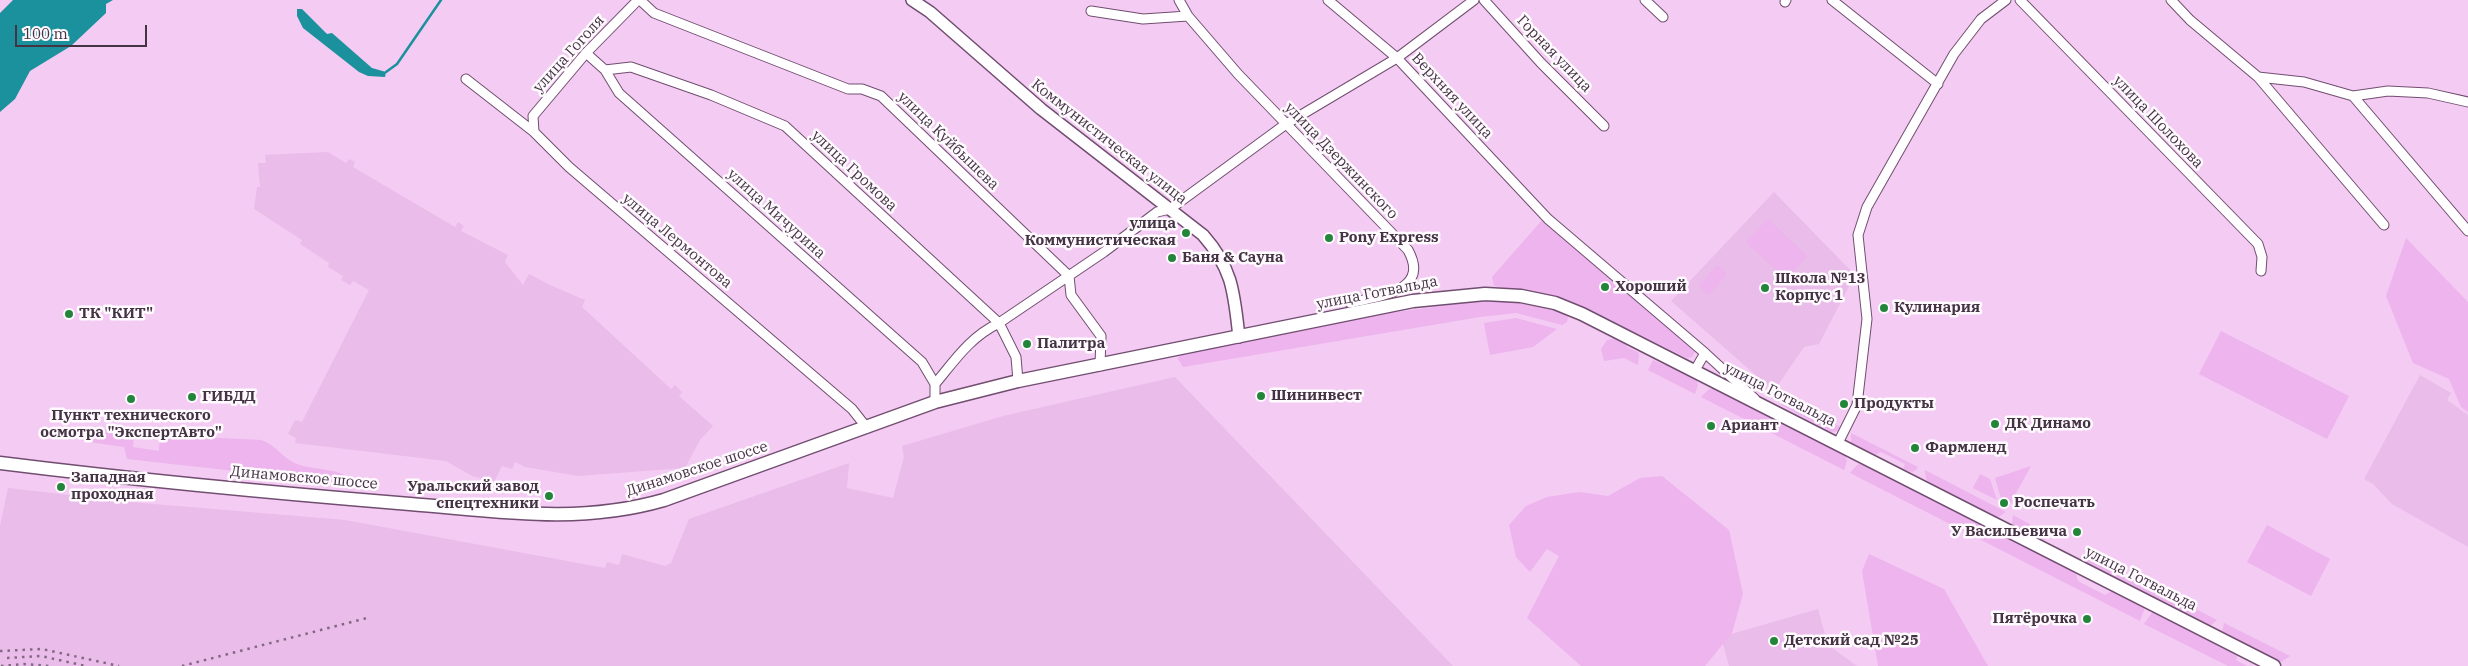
<!DOCTYPE html>
<meta charset="utf-8">
<style>
body{margin:0}
#map{position:relative;width:2468px;height:666px;overflow:hidden;background:#f4cbf3;font-family:"IBM Plex Serif",serif}
canvas{display:block}
.scale{position:absolute;left:15px;top:25px;width:132px;height:22px;box-sizing:border-box;border:2px solid #433343;border-top:0;padding-left:6px;font-size:15px;line-height:18px;white-space:nowrap;color:#433343;-webkit-text-stroke:4px #fefafe;paint-order:stroke}
</style>
<div id="map">
<canvas width="2468" height="666"></canvas>
<div class="scale">100 m</div>
</div>
<script>
const c = document.querySelector('canvas').getContext('2d');
c.lineJoin = 'round';
function fill(path, color) {
  c.fillStyle = color;
  c.fill(path, 'evenodd');
}
function strokePath(path, color, width, dash) {
  c.strokeStyle = color;
  c.lineWidth = width;
  c.lineCap = dash ? 'butt' : 'round';
  c.setLineDash(dash || []);
  c.stroke(path);
}
function write(font, color, halo, rows, align = 'center') {
  c.font = font + ' "IBM Plex Serif",serif';
  c.lineWidth = 5;
  c.setLineDash([]);
  c.textBaseline = 'middle';
  c.strokeStyle = halo;
  c.fillStyle = color;
  for (const [text, x, y, turn = 0] of rows) {
    c.save();
    c.translate(x, y);
    c.rotate((+turn || 0) * Math.PI / 180);
    c.textAlign = isNaN(turn) ? turn : align;
    if (halo) c.strokeText(text, 0, 0);
    c.fillText(text, 0, 0);
    c.restore();
  }
}
fill(new Path2D(`
 M328 152 346 163 349 159 355 162 353 167 455 227 458 222 464 226 461 231 508 255 505 262 523 285 529 274 552 286 585 300 582 307 671 389 675 385 682 392 679 396 713 426 700 440 685 468 578 476 525 467 515 462 512 469 502 466 494 482 472 476 446 461 295 443 296 438 288 434 295 420 302 422 369 290 353 281 350 285 341 280 343 276 328 267 329 263 300 244 302 240 254 209 257 187H260L258 163H266L265 155Z
 M1774 192 1855 275 1819 344 1804 347 1774 391 1671 301Z
 M2420 375 2451 393 2447 400 2468 415V547L2392 504 2373 484 2364 479Z
 M1175 377 1453 666H0V526L8 488 130 502 345 520 605 568 607 562 619 565 622 554 665 566 671 563 689 519 849 463 847 488 893 498 904 457 902 446 1003 416Z
 M1818 609 1828 645 1857 666H1729L1721 637Z`), '#eabce9');
fill(new Path2D(`
 M1543 219 1693 347 1695 352 1692 357 1687 358 1585 308 1557 297 1494 286 1492 277Z
 M1768 219 1807 256 1786 279 1746 242Z
 M2406 238 2468 302V412L2461 407 2449 379 2413 363 2386 296Z
 M1717 265 1727 274 1709 295 1699 286Z
 M1479 301C1498 302 1557 300 1568 317L1567 322 1562 325 1516 313 1480 317 1183 367 1178 359 1180 354 1389 313Z
 M1516 318 1557 329 1533 347 1490 355 1484 323Z
 M2221 331 2349 396 2327 439 2199 374Z
 M1618 338 1625 341 1627 347 1639 353 1638 365 1624 358 1604 361 1601 349 1607 340Z
 M1653 360 1664 365 1669 364 1696 378 1698 385 1695 394 1648 370Z
 M1715 387 1845 454 1847 461 1844 470 1701 397 1708 390Z
 M1783 397 1842 428 1840 431 1831 432 1781 405Z
 M101 429 119 430 122 433 134 434 133 447 159 451 160 435 261 440C275 444 283 459 297 464 312 470 339 468 350 479L351 484 127 459 124 447 82 441 88 435Z
 M1851 433 1918 467 1916 470 1912 472 1903 469 1905 464 1881 452 1875 455 1851 443Z
 M1863 463 2075 571 2078 581 2105 595 2112 591 2145 607 2140 621 1850 473 1857 465Z
 M2031 466 2010 504 2001 499 1995 478Z
 M1925 470 2006 512 1997 518 1930 483 1926 479Z
 M1980 474 1990 479 1997 500 1973 488Z
 M1662 476 1729 530 1743 594 1732 633 1705 666H1581L1527 618 1559 556 1547 549 1530 572 1516 557 1509 525 1526 506 1547 497 1579 492 1608 496 1640 478Z
 M2013 515 2046 533V539L2042 541 2012 525Z
 M2267 525 2330 559 2311 596 2247 562Z
 M2087 553 2217 620 2210 626 2083 562Z
 M1869 554 1944 589 1988 666H1878L1862 571Z
 M2153 611 2238 655 2236 660 2247 666H2228L2144 624Z
 M2224 623 2290 656 2281 662 2222 632Z`), '#edb4ed');
fill(new Path2D(`
 M13 0H113L106 4V13L71 46 30 71 15 99 0 112V13Z
 M297 9H302L327 34 332 33 372 68 386 72 385 77 368 76 359 72 303 28 297 16Z`), '#1b919e');
strokePath(new Path2D(`
 M386 72 397 64 441 0`), '#1b919e', 2.5);
const street = new Path2D(`
 M640 0 654 13 848 89H862L881 96 1069 276 1071 295 1101 336 1100 366
 M1179 0 1188 16 1238 74 1408 250C1431 292 1378 296 1350 303
 M1328 0 1397 58 1548 219 1705 353 1755 399
 M1484 0 1541 63 1604 126
 M1645 0 1663 17
 M1832 0 1938 84
 M2020 0 2258 244 2262 257 2261 271
 M2171 0 2190 20 2258 77 2384 225
 M1785 2 1786 0
 M1091 11 1143 19 1188 16
 M586 53 605 70 619 93 922 362 935 384V402
 M605 70 631 67 711 95 785 126 999 323 1016 357 1018 381
 M2258 77 2304 82 2353 96 2388 91 2428 93 2468 102
 M466 79 534 132 569 167 852 409 867 428
 M2353 96 2468 231
 M534 132 533 116 586 53 638 0
 M1695 370 1705 353
 M935 384C955 360 970 337 999 323L1104 252 1157 212 1170 209 1286 124 1397 58 1474 0
 M1838 443 1857 405 1867 319 1858 235 1867 207 1954 54 1981 19 2006 0`);
const secondary = new Path2D(`
 M912 0 930 12 1041 109 1203 235C1233 269 1234 293 1239 337`);
const primary = new Path2D(`
 M0 463C136 480 273 493 410 504 498 511 577 525 664 500L935 402 1018 381 1413 301 1485 294 1521 296 1555 303 1582 314 2274 666`);
strokePath(street, '#714e70', 11);
strokePath(secondary, '#714e70', 14);
strokePath(primary, '#714e70', 15);
strokePath(street, '#fff', 9);
strokePath(secondary, '#fff', 11);
strokePath(primary, '#fff', 12);
strokePath(new Path2D(`
 M0 651 42 649 119 666
 M7 658 41 656 86 666
 M1 666 24 664 50 666
 M182 666 367 618`), '#826982', 2.5, [2.5, 5]);
for (const [x, y, r, color] of [
 [1186,233,5,"#238539"],
 [1329,238,5,"#238539"],
 [1172,258,5,"#238539"],
 [1605,287,5,"#238539"],
 [1765,288,5,"#238539"],
 [1884,308,5,"#238539"],
 [69,314,5,"#238539"],
 [1027,344,5,"#238539"],
 [1261,396,5,"#238539"],
 [192,397,5,"#238539"],
 [131,399,5,"#238539"],
 [1844,404,5,"#238539"],
 [1995,424,5,"#238539"],
 [1711,426,5,"#238539"],
 [1915,448,5,"#238539"],
 [61,487,5,"#238539"],
 [549,496,5,"#238539"],
 [2004,503,5,"#238539"],
 [2077,532,5,"#238539"],
 [2087,619,5,"#238539"],
 [1774,641,5,"#238539"]
]) {
  const dot = new Path2D();
  dot.arc(x, y, r, 0, 2 * Math.PI);
  c.fillStyle = color;
  c.fill(dot);
  strokePath(dot, '#fefafe', 2);
}
write('15px', '#433343', '#fefafe', [
 ["улица Гоголя",569,54,-48],
 ["Горная улица",1554,54,46],
 ["Верхняя улица",1452,96,47],
 ["улица Шолохова",2158,122,46],
 ["улица Куйбышева",948,141,44],
 ["Коммунистическая улица",1109,142,38],
 ["улица Дзержинского",1341,161,46],
 ["улица Громова",854,171,43],
 ["улица Мичурина",776,214,42],
 ["улица Лермонтова",677,241,40],
 ["улица Готвальда",1377,293,-11],
 ["улица Готвальда",1780,395,27],
 ["Динамовское шоссе",697,469,-18],
 ["Динамовское шоссе",304,478,5],
 ["улица Готвальда",2141,579,27]
]);
write('bold 15px', '#433343', '#fefafe', [
 ["улица",1176,224,"right"],
 ["Коммунистическая",1176,241,"right"],
 ["Pony Express",1339,238],
 ["Баня & Сауна",1182,258],
 ["Школа №13",1775,279],
 ["Корпус 1",1775,296],
 ["Хороший",1615,287],
 ["Кулинария",1894,308],
 ["ТК \"КИТ\"",79,314],
 ["Палитра",1037,344],
 ["Шининвест",1271,396],
 ["ГИБДД",202,397],
 ["Продукты",1854,404],
 ["Пункт технического",131,416,"center"],
 ["осмотра \"ЭкспертАвто\"",131,433,"center"],
 ["ДК Динамо",2005,424],
 ["Ариант",1721,426],
 ["Фармленд",1925,448],
 ["Западная",71,478],
 ["проходная",71,495],
 ["Уральский завод",539,487,"right"],
 ["спецтехники",539,504,"right"],
 ["Роспечать",2014,503],
 ["У Васильевича",2067,532,"right"],
 ["Пятёрочка",2077,619,"right"],
 ["Детский сад №25",1784,641]
], 'left');
</script>
